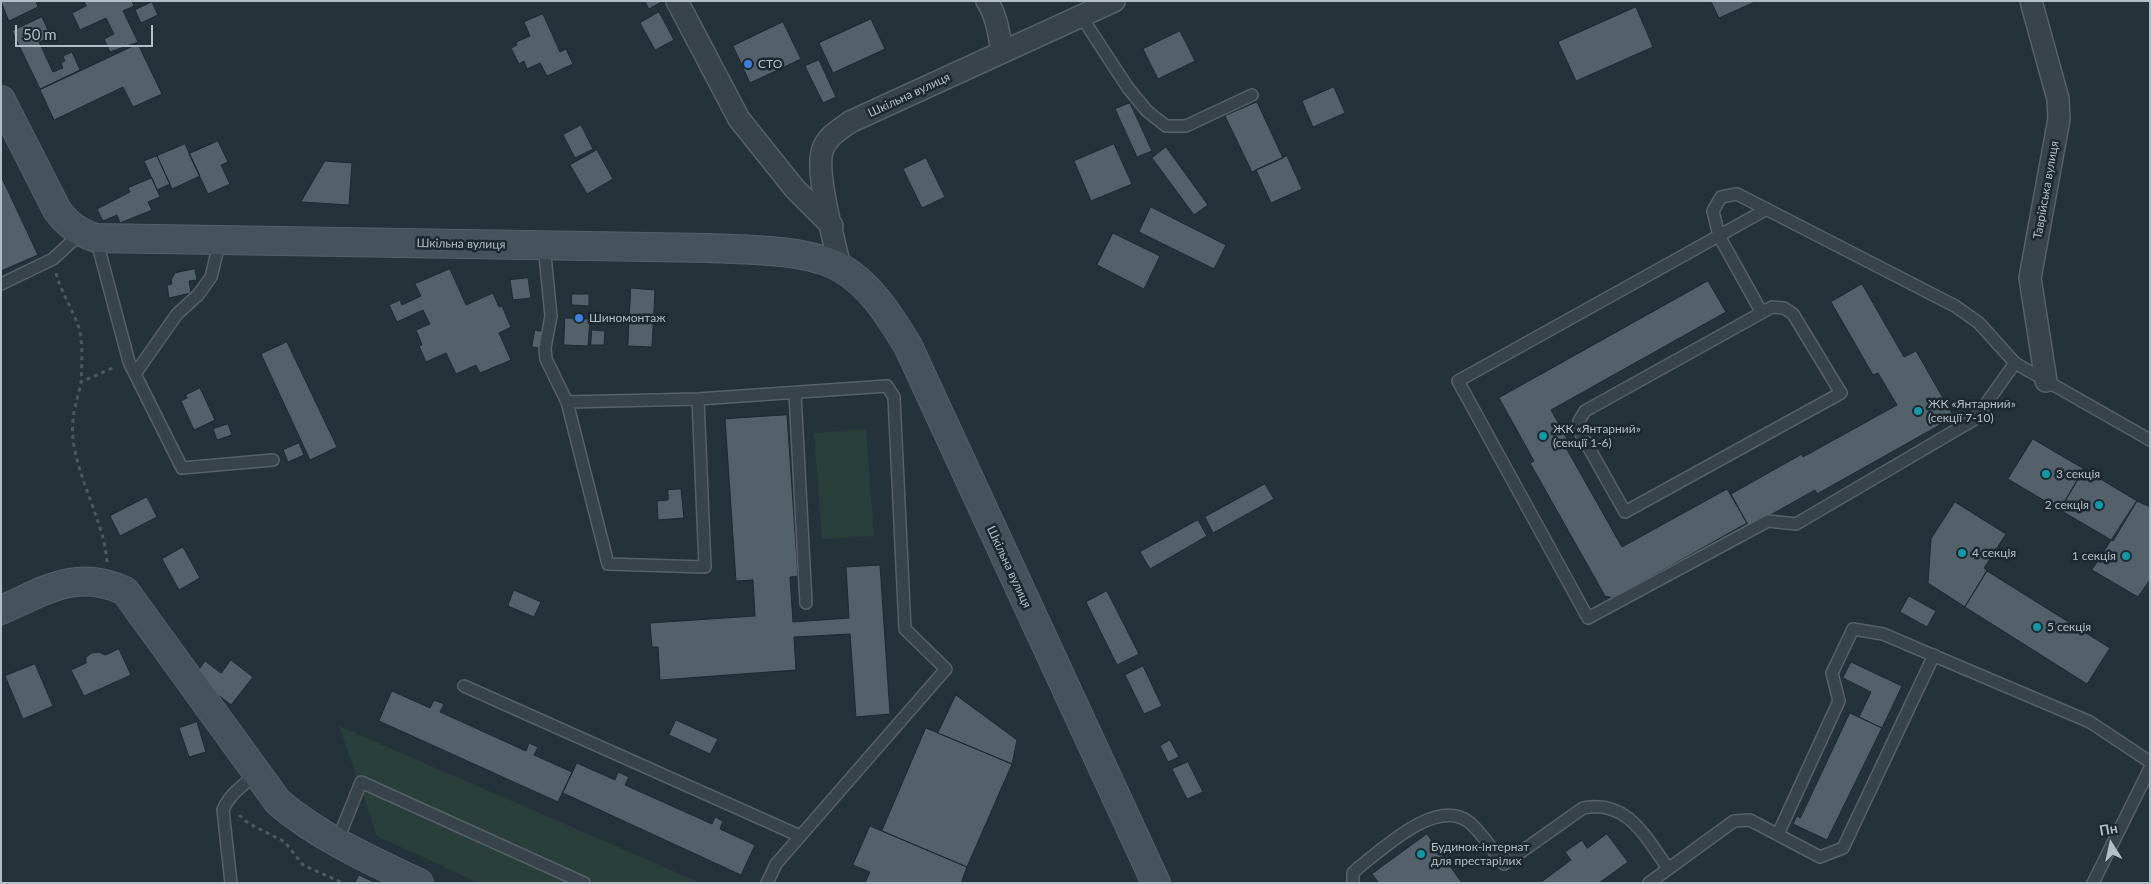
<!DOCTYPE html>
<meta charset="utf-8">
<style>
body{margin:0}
#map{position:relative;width:2151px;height:884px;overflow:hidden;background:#24323a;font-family:Lato,sans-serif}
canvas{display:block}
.frame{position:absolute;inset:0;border:2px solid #b3bec6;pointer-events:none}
.north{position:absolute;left:2086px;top:819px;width:50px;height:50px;-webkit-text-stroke:4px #1d282f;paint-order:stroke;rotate:350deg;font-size:14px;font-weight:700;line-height:20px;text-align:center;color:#b3bec6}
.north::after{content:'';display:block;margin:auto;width:18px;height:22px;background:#b3bec6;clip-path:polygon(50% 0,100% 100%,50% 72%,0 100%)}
.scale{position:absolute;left:15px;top:25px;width:138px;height:22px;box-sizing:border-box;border:2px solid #b3bec6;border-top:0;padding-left:6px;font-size:15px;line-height:18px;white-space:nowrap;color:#b3bec6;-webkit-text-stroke:4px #1d282f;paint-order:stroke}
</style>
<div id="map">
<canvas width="2151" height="884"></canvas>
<div class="frame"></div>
<div class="north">Пн</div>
<div class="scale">50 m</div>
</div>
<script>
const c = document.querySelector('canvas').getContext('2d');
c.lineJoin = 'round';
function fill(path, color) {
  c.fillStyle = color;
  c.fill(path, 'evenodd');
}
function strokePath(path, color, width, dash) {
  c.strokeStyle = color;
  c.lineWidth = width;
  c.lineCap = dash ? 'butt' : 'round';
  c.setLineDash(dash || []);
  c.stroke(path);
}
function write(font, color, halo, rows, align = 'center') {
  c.font = font + ' Lato,sans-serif';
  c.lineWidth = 5;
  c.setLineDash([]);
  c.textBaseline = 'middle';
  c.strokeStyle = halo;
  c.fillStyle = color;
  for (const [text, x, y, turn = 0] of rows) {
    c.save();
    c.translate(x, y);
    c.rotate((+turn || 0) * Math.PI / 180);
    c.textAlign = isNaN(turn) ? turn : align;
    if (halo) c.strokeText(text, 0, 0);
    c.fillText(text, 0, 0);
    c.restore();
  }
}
fill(new Path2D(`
 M866 429 874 536 822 539 814 433Z
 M339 726 701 883H479L377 836Z`), '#293f3b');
const building = new Path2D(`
 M1 1H36L38 7 9 21Z
 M84 1H132L134 6 123 11 138 42 110 52 104 39 114 34 106 18 80 30 72 13 86 6Z
 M645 1H663L649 9Z
 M1711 1H1757L1719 18Z
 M152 2 158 15 141 23 135 10Z
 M1636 7 1653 47 1576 81 1558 42Z
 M659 12 674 40 655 50 640 23Z
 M543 14 560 52 566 49 573 64 547 76 540 63 527 69 524 61 519 64 511 48 517 45 516 42 530 36 524 22Z
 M42 17 51 37 39 42 53 72 63 68 61 63 65 61 63 56 72 52 80 70 40 89 12 31Z
 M871 19 885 49 833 73 819 43Z
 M783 22 801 59 750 83 733 46Z
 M1180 31 1195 61 1158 79 1143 49Z
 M138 44 162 94 133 107 123 87 54 120 40 90Z
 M819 60 836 97 823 103 805 66Z
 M1334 87 1345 113 1313 127 1302 101Z
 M1257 102 1283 158 1252 172 1225 116Z
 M1130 103 1152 151 1137 157 1115 109Z
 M581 125 593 149 575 158 563 135Z
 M218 141 228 162 221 165 230 184 208 194 189 154Z
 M185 144 200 176 172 189 157 156Z
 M1114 144 1132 184 1091 201 1074 161Z
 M1166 147 1208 205 1194 215 1152 158Z
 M597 150 613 179 587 194 570 165Z
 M157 156 170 184 157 190 144 161Z
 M1287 156 1302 189 1271 203 1256 170Z
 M926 158 945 197 922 208 903 169Z
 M325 161 352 163 349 205 301 202Z
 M1 176 38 255 1 271Z
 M152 178 160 197 148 202 152 210 120 223 117 215 103 221 97 209 130 192 128 188Z
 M1151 207 1226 245 1214 269 1139 232Z
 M1113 233 1160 256 1144 289 1097 265Z
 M195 269 197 280 189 281 191 293 169 298 167 285 172 284 171 280 175 273Z
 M450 269 466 305 493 293 499 307 502 306 511 327 499 333 511 360 480 373 476 365 456 374 446 353 426 362 419 346 422 345 416 330 430 324 423 310 397 322 389 305 400 300 402 305 421 296 415 284Z
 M528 278 531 298 513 300 510 280Z
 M1708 281 1726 312 1551 410 1570 444 1565 446 1622 547 1727 489 1747 523 1613 598 1605 596 1530 463 1534 461 1499 398Z
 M1862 284 1904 357 1916 351 1954 417 1817 494 1815 490 1749 527 1731 494 1802 454 1803 457 1897 405 1878 373 1873 375 1831 302Z
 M631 288 655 290 652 347 628 346Z
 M572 294H589V306L572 305Z
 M565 318 590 319 588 346 564 345Z
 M535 330 544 332 541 348 532 347Z
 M592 330 605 331 604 345H591Z
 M287 342 337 447 310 460 261 354Z
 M200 388 215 420 194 430 181 401 187 398 186 395Z
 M787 415 798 576 790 577 793 622 849 618 846 567 880 565 890 714 856 717 850 634 794 637 796 670 660 680 658 647H652L650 623 755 616 753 580 736 581 725 419Z
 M228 424 232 435 217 440 213 429Z
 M2033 439 2084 469 2060 510 2008 479Z
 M299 443 304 455 288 462 283 450Z
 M2084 469 2137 501 2113 541 2060 510Z
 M1265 484 1274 499 1213 533 1205 517Z
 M681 489 684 518 658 520 657 501 668 500V490Z
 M147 497 157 517 120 536 110 516Z
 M2137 501 2150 507V580L2138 597 2092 570Z
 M1955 502 2006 534 1984 568 1987 571 1965 607 1928 583 1931 539Z
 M1198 520 1207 536 1150 569 1140 552Z
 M183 547 200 578 179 590 162 559Z
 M1987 571 2110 648 2087 684 1965 607Z
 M514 590 541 602 534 617 508 606Z
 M1107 591 1139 654 1117 665 1086 602Z
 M1909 596 1936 611 1927 627 1900 612Z
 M119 649 131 675 84 696 71 670 86 663V657L92 653 99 652 105 655Z
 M231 660 253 677 231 705 194 676 205 661 221 673Z
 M1851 662 1902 686 1882 728 1859 717 1871 692 1843 678Z
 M35 664 53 706 23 719 5 676Z
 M1143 666 1162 706 1144 714 1125 675Z
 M392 691 430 708 434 700 444 704 440 712 526 751 529 743 538 747 534 755 572 772 558 802 379 721Z
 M956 695 1017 740 1012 764 938 733Z
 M1850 713 1882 728 1827 840 1793 824 1797 816 1800 818Z
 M676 720 718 739 710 754 669 735Z
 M197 722 206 752 189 757 179 728Z
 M926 728 1012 764 967 867 882 831Z
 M1170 740 1179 757 1168 762 1160 746Z
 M1188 762 1203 792 1187 799 1172 769Z
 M577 763 615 780 618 772 629 777 625 785 712 824 715 817 723 821 720 829 755 845 741 875 563 793Z
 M870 826 967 867 961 883H865L870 872 853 865Z
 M1427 834 1462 883H1379L1372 874Z
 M1607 834 1628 862 1599 883H1540L1571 860 1565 852 1582 840 1587 848Z
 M359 875 376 883H355Z`);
fill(building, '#52616a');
strokePath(building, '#1f2a31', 1);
const lane = new Path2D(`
 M1081 16 1128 88 1147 111 1166 126H1186L1252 95
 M1767 209 1458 381 1588 618 1768 521 1796 524 1975 419 2015 363
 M96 238 129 362 182 468 273 460
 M544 245 551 316 545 348 546 359 567 402 608 564 705 567 698 399
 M1 284 53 259 81 233
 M1772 307 1784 308 1793 314 1841 393 1625 512 1581 434 1579 421 1585 411Z
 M1762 313 1719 236 1713 211 1721 197 1737 194 1955 306 1979 323 2015 363 2150 440
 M135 374 177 314 198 295 211 277 220 240
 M795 393 806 603
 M567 402 698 399 887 386 894 397 905 629 946 669 776 864 767 883
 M464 686 800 836
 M1778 834 1839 701 1832 673 1853 629 1883 634 2090 722 2150 762
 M337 842 361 782 584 883
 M231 883 223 810C229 794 244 785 256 774
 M1353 883V873L1358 868C1383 849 1436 797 1469 822 1482 833 1493 851 1504 864L1583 808C1628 799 1645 837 1668 868
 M1649 883 1734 821 1750 820 1820 857 1843 848 1934 655
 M2093 883 2150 768`);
const street = new Path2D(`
 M677 1 739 119 795 189 832 226
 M987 1C997 16 999 35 1002 52
 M2031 1 2058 99 2059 119 2030 278 2046 381
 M840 268C835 242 814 171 823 149 827 137 839 130 850 122L1114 1`);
const secondary = new Path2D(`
 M1 100 57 210C68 225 78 232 96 238L709 248C746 250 808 249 841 268 872 286 890 317 908 346L1156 883
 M1 610C45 591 77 568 125 591L278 802C319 837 370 860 419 883`);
strokePath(lane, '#566168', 14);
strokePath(street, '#566168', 24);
strokePath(secondary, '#566168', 30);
strokePath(new Path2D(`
 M56 273C61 291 69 303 76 320 84 338 82 362 81 382
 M107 562C104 516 68 465 73 420 74 407 79 394 81 382L115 367
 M239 815 248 823 285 842 303 865 343 883`), '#485c59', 3, [4, 4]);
strokePath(lane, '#38434a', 11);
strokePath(street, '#38434a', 21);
strokePath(secondary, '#46535d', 28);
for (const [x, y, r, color] of [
 [748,64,5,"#3f7fe0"],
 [579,318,5,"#3f7fe0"],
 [1918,411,5,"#0f9aa8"],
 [1543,436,5,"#0f9aa8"],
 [2046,474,5,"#0f9aa8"],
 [2099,505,5,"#0f9aa8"],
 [1962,553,5,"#0f9aa8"],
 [2126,556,5,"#0f9aa8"],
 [2037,627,5,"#0f9aa8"],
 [1421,854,5,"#0f9aa8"]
]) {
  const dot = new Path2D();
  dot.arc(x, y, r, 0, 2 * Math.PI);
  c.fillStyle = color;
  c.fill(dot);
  strokePath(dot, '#1d282f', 2);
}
write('12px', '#b3bec6', '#1d282f', [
 ["СТО",758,64],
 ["Шиномонтаж",589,318],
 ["ЖК «Янтарний»",1928,404],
 ["(секції 7-10)",1928,418],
 ["ЖК «Янтарний»",1553,429],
 ["(секції 1-6)",1553,443],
 ["3 секція",2056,474],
 ["2 секція",2089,505,"right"],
 ["4 секція",1972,553],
 ["1 секція",2116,556,"right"],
 ["5 секція",2047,627],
 ["Будинок-інтернат",1431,847],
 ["для престарілих",1431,861]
], 'left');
write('12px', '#b3bec6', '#1d282f', [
 ["Шкільна вулиця",909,95,-25],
 ["Таврійська вулиця",2046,190,-80],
 ["Шкільна вулиця",461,244,1],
 ["Шкільна вулиця",1009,567,65]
]);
</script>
